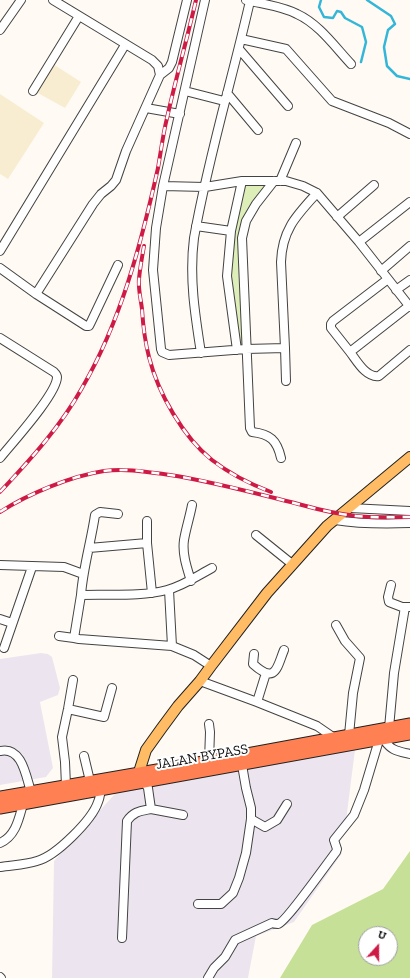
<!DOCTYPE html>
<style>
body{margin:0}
#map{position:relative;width:410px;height:978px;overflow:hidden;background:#fffbf4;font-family:"Zilla Slab",serif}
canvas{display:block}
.north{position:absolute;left:358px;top:926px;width:40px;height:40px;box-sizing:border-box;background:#fff;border:1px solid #9f9f9f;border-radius:50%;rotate:21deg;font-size:11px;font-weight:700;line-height:16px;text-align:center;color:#101010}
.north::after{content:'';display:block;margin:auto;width:14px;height:18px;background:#ce1b46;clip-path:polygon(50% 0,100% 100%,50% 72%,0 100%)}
</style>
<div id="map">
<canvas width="410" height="978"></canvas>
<div class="north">U</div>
</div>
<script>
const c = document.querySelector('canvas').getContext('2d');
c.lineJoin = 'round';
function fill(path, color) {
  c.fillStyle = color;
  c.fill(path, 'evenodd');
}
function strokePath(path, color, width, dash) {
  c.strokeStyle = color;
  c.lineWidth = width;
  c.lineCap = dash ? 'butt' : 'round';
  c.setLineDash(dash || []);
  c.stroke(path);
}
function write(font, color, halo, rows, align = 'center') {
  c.font = font + ' "Zilla Slab",serif';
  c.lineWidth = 4;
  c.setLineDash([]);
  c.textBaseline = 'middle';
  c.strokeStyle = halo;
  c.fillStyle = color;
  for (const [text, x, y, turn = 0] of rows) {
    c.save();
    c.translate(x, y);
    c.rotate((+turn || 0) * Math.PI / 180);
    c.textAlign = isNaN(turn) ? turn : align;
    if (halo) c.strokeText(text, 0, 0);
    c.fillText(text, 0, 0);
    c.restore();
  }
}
fill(new Path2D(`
 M41 653 48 654 52 657 60 688 58 695 40 702 53 768 46 777 0 785V659Z
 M356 742 346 821 333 840 342 853 294 922 256 936 248 978H52L54 861 123 785Z`), '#ece5ef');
fill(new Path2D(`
 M53 64 81 82 65 108 36 92Z
 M0 94 44 123 8 179 0 174Z`), '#f8edd1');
fill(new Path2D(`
 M244 184 270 185 243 228V347L239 345 228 272 231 238Z`), '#deeeb9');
fill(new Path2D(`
 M410 851V978H280L312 925 383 889ZM366 934H390V958H366Z`), '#c6e097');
strokePath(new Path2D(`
 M321 0 319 7 324 17 333 18 337 11 341 12 345 18 362 27 366 42 361 62
 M367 0 391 16 395 24 388 30 384 47 387 66 397 76 410 79`), '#34b6d9', 2.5);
const minor = new Path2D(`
 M205 0 163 186 156 228 153 270 161 349 162 352 169 355 246 349 285 348 281 262C282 230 296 216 317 193
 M246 0C262 4 282 6 297 14 319 24 335 47 351 64
 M0 30 21 0
 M241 39 286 49 332 101 389 123 410 134
 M239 49 288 106
 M160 75 169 68 172 62 187 0
 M33 91 79 16
 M185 91 224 101
 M227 93 258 130
 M146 108 180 114
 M274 181 256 204 246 221 242 238 250 428 252 432C270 434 277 440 281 458
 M280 181 296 143
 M163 186 205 187 242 181H286L303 186 317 193 359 242 410 307
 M337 217 374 185
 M196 226 231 231
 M359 242 410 202
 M0 251 125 45
 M0 268 36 294 86 326H89L91 322 118 265
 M381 271 410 246
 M396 290 410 280
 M36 294 93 204 101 194 111 186 116 180 126 151 160 75 158 66 152 60 53 0
 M409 306 350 352C357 361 366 378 379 376L410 350
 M0 338 54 372C56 374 57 375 57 377 57 394 12 443 0 458
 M285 348 286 381
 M237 350 227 276 231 231 242 181
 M350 352 331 328V324L333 321 388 279
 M201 353C195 315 189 277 194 238 208 158 232 80 250 1
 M350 508 410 511
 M335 520C360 524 384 524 410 523
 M147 521V543L152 593
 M256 535 292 564
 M89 548 147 543
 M0 565 64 567 83 574
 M191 581C187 568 182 554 184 540 186 528 190 516 192 505
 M391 585 388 597 389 602 402 607H410
 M169 590 172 646
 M81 595C83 568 91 542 95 515L100 512 118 514
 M0 619 12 623
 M336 625 345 641 360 658 353 693 349 735
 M59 636 74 638
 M4 648 32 567
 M254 654 253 664C276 685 277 667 284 650
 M211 666 194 655 172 646 79 639 74 638 81 595C108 594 141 597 167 590 183 586 197 576 212 568
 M200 681 257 702 317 726 333 737
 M257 702 266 673
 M68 709 104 717 112 688
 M389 728 394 673 405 607
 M384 740C392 751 397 751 410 754
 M0 751C22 746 26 776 31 792
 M84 756 90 781
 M209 761 210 732 209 724
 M66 786 65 762 62 737 68 709 73 680
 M151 809 183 815
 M251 819 265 827 277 820 287 804
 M0 843C16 836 19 818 23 804
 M0 867C12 865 25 865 37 861 56 856 92 820 98 802 100 798 100 793 101 790
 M198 904H221L233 893 239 878 246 853 251 819V808L246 788 242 765
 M122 938 127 821C134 811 141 811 151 809L148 788 145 783
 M0 977 1 978
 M208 978 214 968 225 957 235 940 272 923C274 924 276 924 278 924 286 922 328 862 336 852L337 849 334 840 354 815 364 790 379 740`);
const major = new Path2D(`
 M143 780 139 772 146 750 161 729 178 706 200 681 211 666 267 593 327 526 410 457`);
const highway = new Path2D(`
 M0 797 209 761 410 724
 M0 808 410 734`);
strokePath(minor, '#434343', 10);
strokePath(major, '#212121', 12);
strokePath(highway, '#212121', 13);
strokePath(minor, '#fff', 8);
strokePath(major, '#ffbc64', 10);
strokePath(highway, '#ff8052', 11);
const rail = new Path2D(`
 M144 246C142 257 140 268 139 279 138 289 141 300 142 309 143 325 145 342 149 357 158 393 183 437 212 460 230 474 250 484 271 492
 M0 492C30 460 61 426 82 388 121 321 141 244 158 168 161 151 163 134 167 118 176 78 187 39 196 0
 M0 512C28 494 71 476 104 471 126 468 148 472 170 475 215 482 258 494 302 505 320 510 338 514 356 516 374 518 392 517 410 517`);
strokePath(rail, '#ce1b46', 4);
strokePath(rail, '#fff', 2.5, [8]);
write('14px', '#101010', '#fff', [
 ["JALAN BYPASS",202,757,-10]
]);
</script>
